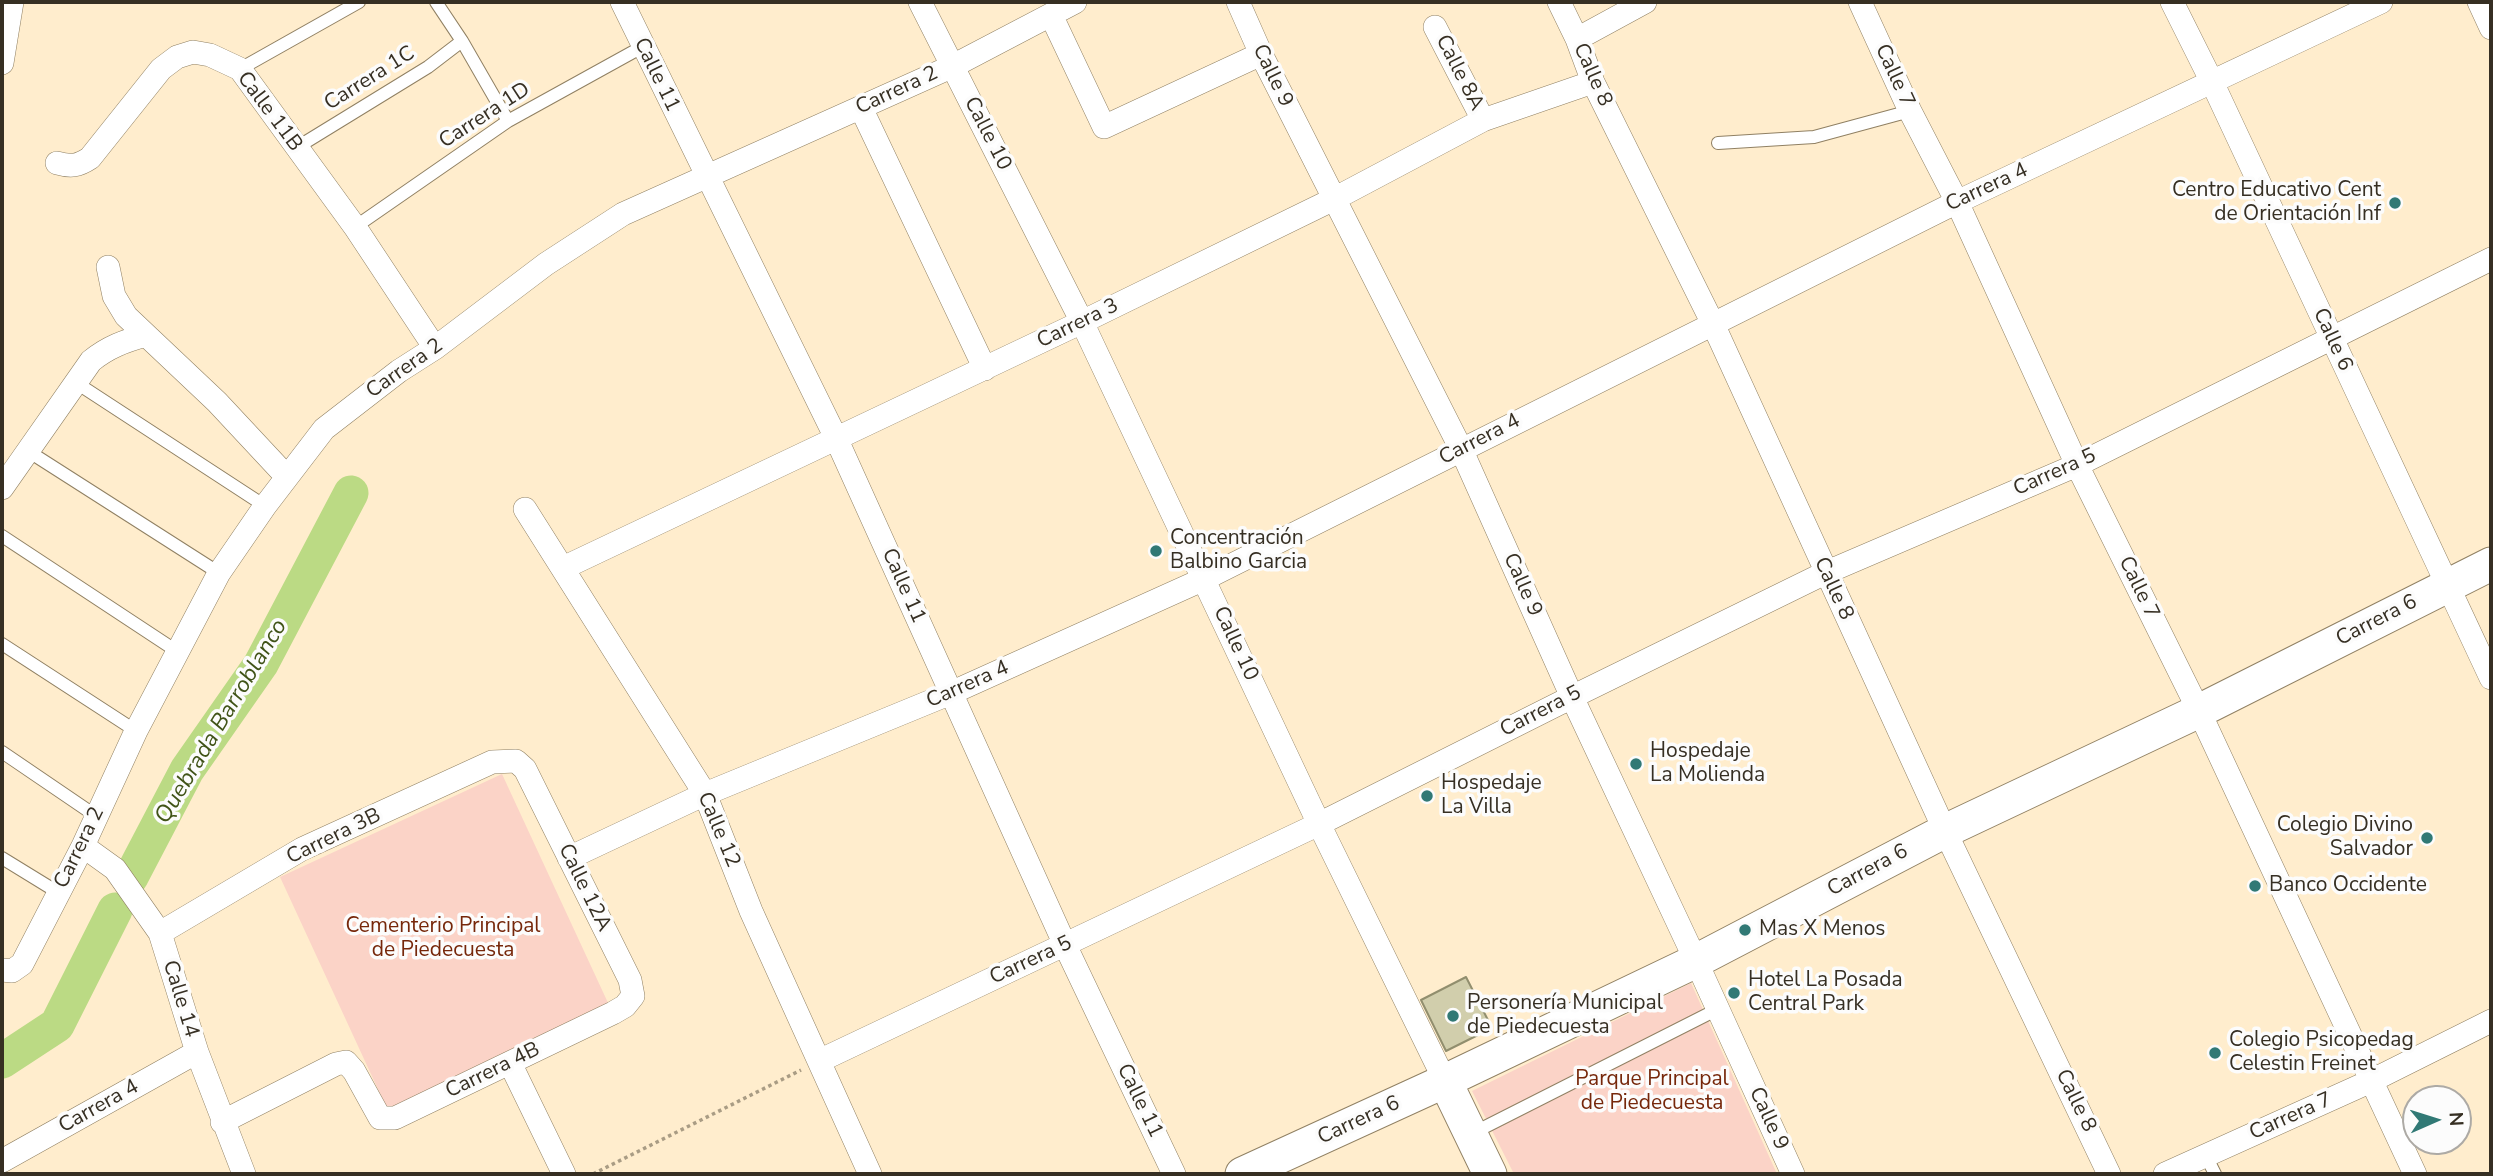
<!DOCTYPE html>
<meta charset="utf-8">
<style>
body{margin:0}
#map{position:relative;width:2493px;height:1176px;overflow:hidden;background:#ffedcd;font-family:"Nunito Sans",sans-serif}
canvas{display:block}
.frame{position:absolute;inset:0;border:4px solid #362f23;pointer-events:none}
.north{position:absolute;left:2402px;top:1085px;width:70px;height:70px;box-sizing:border-box;background:#fcfcfc;border:2px solid #adaaa5;border-radius:50%;rotate:87deg;font-size:19px;font-weight:700;line-height:28px;text-align:center;color:#362f23}
.north::after{content:'';display:block;margin:auto;width:24px;height:32px;background:#317975;clip-path:polygon(50% 0,100% 100%,50% 72%,0 100%)}
</style>
<div id="map">
<canvas width="2493" height="1176"></canvas>
<div class="frame"></div>
<div class="north">N</div>
</div>
<script>
const c = document.querySelector('canvas').getContext('2d');
c.lineJoin = 'round';
function fill(path, color) {
  c.fillStyle = color;
  c.fill(path, 'evenodd');
}
function strokePath(path, color, width, dash) {
  c.strokeStyle = color;
  c.lineWidth = width;
  c.lineCap = dash ? 'butt' : 'round';
  c.setLineDash(dash || []);
  c.stroke(path);
}
function write(font, color, halo, rows, align = 'center') {
  c.font = font + ' "Nunito Sans",sans-serif';
  c.lineWidth = 7;
  c.setLineDash([]);
  c.textBaseline = 'middle';
  c.strokeStyle = halo;
  c.fillStyle = color;
  for (const [text, x, y, turn = 0] of rows) {
    c.save();
    c.translate(x, y);
    c.rotate((+turn || 0) * Math.PI / 180);
    c.textAlign = isNaN(turn) ? turn : align;
    if (halo) c.strokeText(text, 0, 0);
    c.fillText(text, 0, 0);
    c.restore();
  }
}
fill(new Path2D(`
 M502 774 609 1005 388 1111 280 877Z
 M1691 983 1777 1174H1514L1472 1091Z`), '#fbd3c7');
strokePath(new Path2D(`
 M131 877 187 770 261 664 351 493
 M2 1061 57 1025 115 910`), '#bbda84', 35);
const building = new Path2D(`
 M1466 977 1492 1028 1446 1051 1421 1000Z`);
fill(building, '#d1ceac');
strokePath(building, '#918e6e', 2);
const lane = new Path2D(`
 M436 2 462 41 508 121
 M240 69 359 2
 M1718 143 1814 137 1910 111
 M296 148 428 67 462 41
 M355 227 508 121 642 47
 M75 382 265 506
 M28 451 219 573
 M2 536 178 652
 M2 644 136 731
 M2 752 96 816
 M2 858 59 893
 M1473 1133 1718 1009
 M2206 1156 2215 1174`);
const street = new Path2D(`
 M622 2 836 438 1065 945 1174 1174
 M920 2 1082 322 1319 824 1445 1081
 M1238 2 1261 54 1461 449 1572 697 1696 961 1793 1174
 M1559 2 1577 39 1593 82 1713 324 1945 831 2109 1174
 M1860 2 1910 111 1957 202 2077 465 2199 711 2415 1174
 M2172 2 2212 82 2491 678
 M2479 2 2491 28
 M1051 15 1104 127 1261 54
 M1435 27 1483 120
 M1577 39 1645 2
 M2 63 12 2
 M861 108 985 369
 M57 163C71 167 78 166 90 158L161 69 177 57 193 52 210 55 240 69 355 227 435 348
 M108 267 114 296 126 316 217 402 287 477
 M2 488 91 361C108 347 125 341 146 335
 M525 509 705 794 751 911 870 1174
 M563 568 1082 322 1334 199 1483 120 1593 82
 M83 846 115 869 160 933 197 1052 244 1174
 M569 858 705 794 951 693 1204 579 1957 202 2381 2
 M160 933 302 849 492 762 516 761 525 769 630 980 633 996 625 1006 613 1013 395 1118H380L354 1071 346 1062 336 1064 222 1122
 M2 970 12 971 22 964 83 846 136 731 219 573 265 506 324 429 399 371 435 348 546 264 623 214 953 66 1075 2
 M819 1061 1319 824 1572 697 1825 573 2077 465 2491 259
 M510 1063 564 1174
 M2 1161 197 1052
 M2165 1174 2371 1081 2491 1021`);
const secondary = new Path2D(`
 M1445 1081 1490 1174
 M1242 1174 1445 1081 1696 961 1945 831 2199 711 2491 564`);
strokePath(lane, '#908063', 14);
strokePath(street, '#908063', 24);
strokePath(secondary, '#908063', 35);
strokePath(new Path2D(`
 M593 1174 801 1070`), '#a99c84', 3.5, [3.5, 3.5]);
strokePath(lane, '#fff', 12);
strokePath(street, '#fff', 23);
strokePath(secondary, '#fff', 33);
for (const [x, y, r, color] of [
 [2395,203,7,"#317975"],
 [1156,551,7,"#317975"],
 [1636,764,7,"#317975"],
 [1427,796,7,"#317975"],
 [2427,838,7,"#317975"],
 [2255,886,7,"#317975"],
 [1745,930,7,"#317975"],
 [1734,993,7,"#317975"],
 [1453,1016,7,"#317975"],
 [2215,1053,7,"#317975"]
]) {
  const dot = new Path2D();
  dot.arc(x, y, r, 0, 2 * Math.PI);
  c.fillStyle = color;
  c.fill(dot);
  strokePath(dot, '#fcfcfc', 2.5);
}
write('21px', '#362f23', '#fcfcfc', [
 ["Calle 8A",1459,73,63],
 ["Calle 11",656,75,64],
 ["Calle 8",1592,75,66],
 ["Calle 9",1272,76,64],
 ["Calle 7",1894,76,65],
 ["Carrera 1C",370,79,-32],
 ["Carrera 2",897,91,-25],
 ["Calle 11B",269,112,53],
 ["Carrera 1D",485,116,-33],
 ["Calle 10",987,134,63],
 ["Carrera 4",1987,188,-25],
 ["Carrera 3",1078,324,-26],
 ["Calle 6",2332,340,65],
 ["Carrera 2",405,369,-35],
 ["Carrera 4",1480,440,-27],
 ["Carrera 5",2055,473,-24],
 ["Calle 9",1522,585,66],
 ["Calle 11",903,586,66],
 ["Calle 7",2138,588,64],
 ["Calle 8",1833,589,65],
 ["Carrera 6",2377,621,-27],
 ["Calle 10",1235,644,65],
 ["Carrera 4",968,685,-24],
 ["Carrera 5",1541,712,-27],
 ["Calle 12",718,830,67],
 ["Carrera 3B",334,837,-26],
 ["Carrera 2",80,848,-64],
 ["Carrera 6",1868,871,-28],
 ["Calle 12A",584,888,64],
 ["Carrera 5",1031,961,-25],
 ["Calle 14",180,999,73],
 ["Carrera 4B",493,1071,-26],
 ["Calle 11",1139,1101,64],
 ["Calle 8",2075,1101,64],
 ["Carrera 4",99,1107,-29],
 ["Carrera 7",2291,1117,-24],
 ["Calle 9",1768,1119,65],
 ["Carrera 6",1359,1121,-25]
]);
write('21px', '#362f23', '#fcfcfc', [
 ["Centro Educativo Cent",2381,191,"right"],
 ["de Orientación Inf",2381,215,"right"],
 ["Concentración",1170,539],
 ["Balbino Garcia",1170,563],
 ["Hospedaje",1650,752],
 ["La Molienda",1650,776],
 ["Hospedaje",1441,784],
 ["La Villa",1441,808],
 ["Colegio Divino",2413,826,"right"],
 ["Salvador",2413,850,"right"],
 ["Banco Occidente",2269,886],
 ["Mas X Menos",1759,930],
 ["Hotel La Posada",1748,981],
 ["Central Park",1748,1005],
 ["Personería Municipal",1467,1004],
 ["de Piedecuesta",1467,1028],
 ["Colegio Psicopedag",2229,1041],
 ["Celestin Freinet",2229,1065]
], 'left');
write('21px', '#76270a', '#fcfcfc', [
 ["Cementerio Principal",443,927],
 ["de Piedecuesta",443,951],
 ["Parque Principal",1652,1080],
 ["de Piedecuesta",1652,1104]
]);
write('italic 23px', '#415418', '#fcfcfc', [
 ["Quebrada Barroblanco",222,722,-59]
]);
</script>
